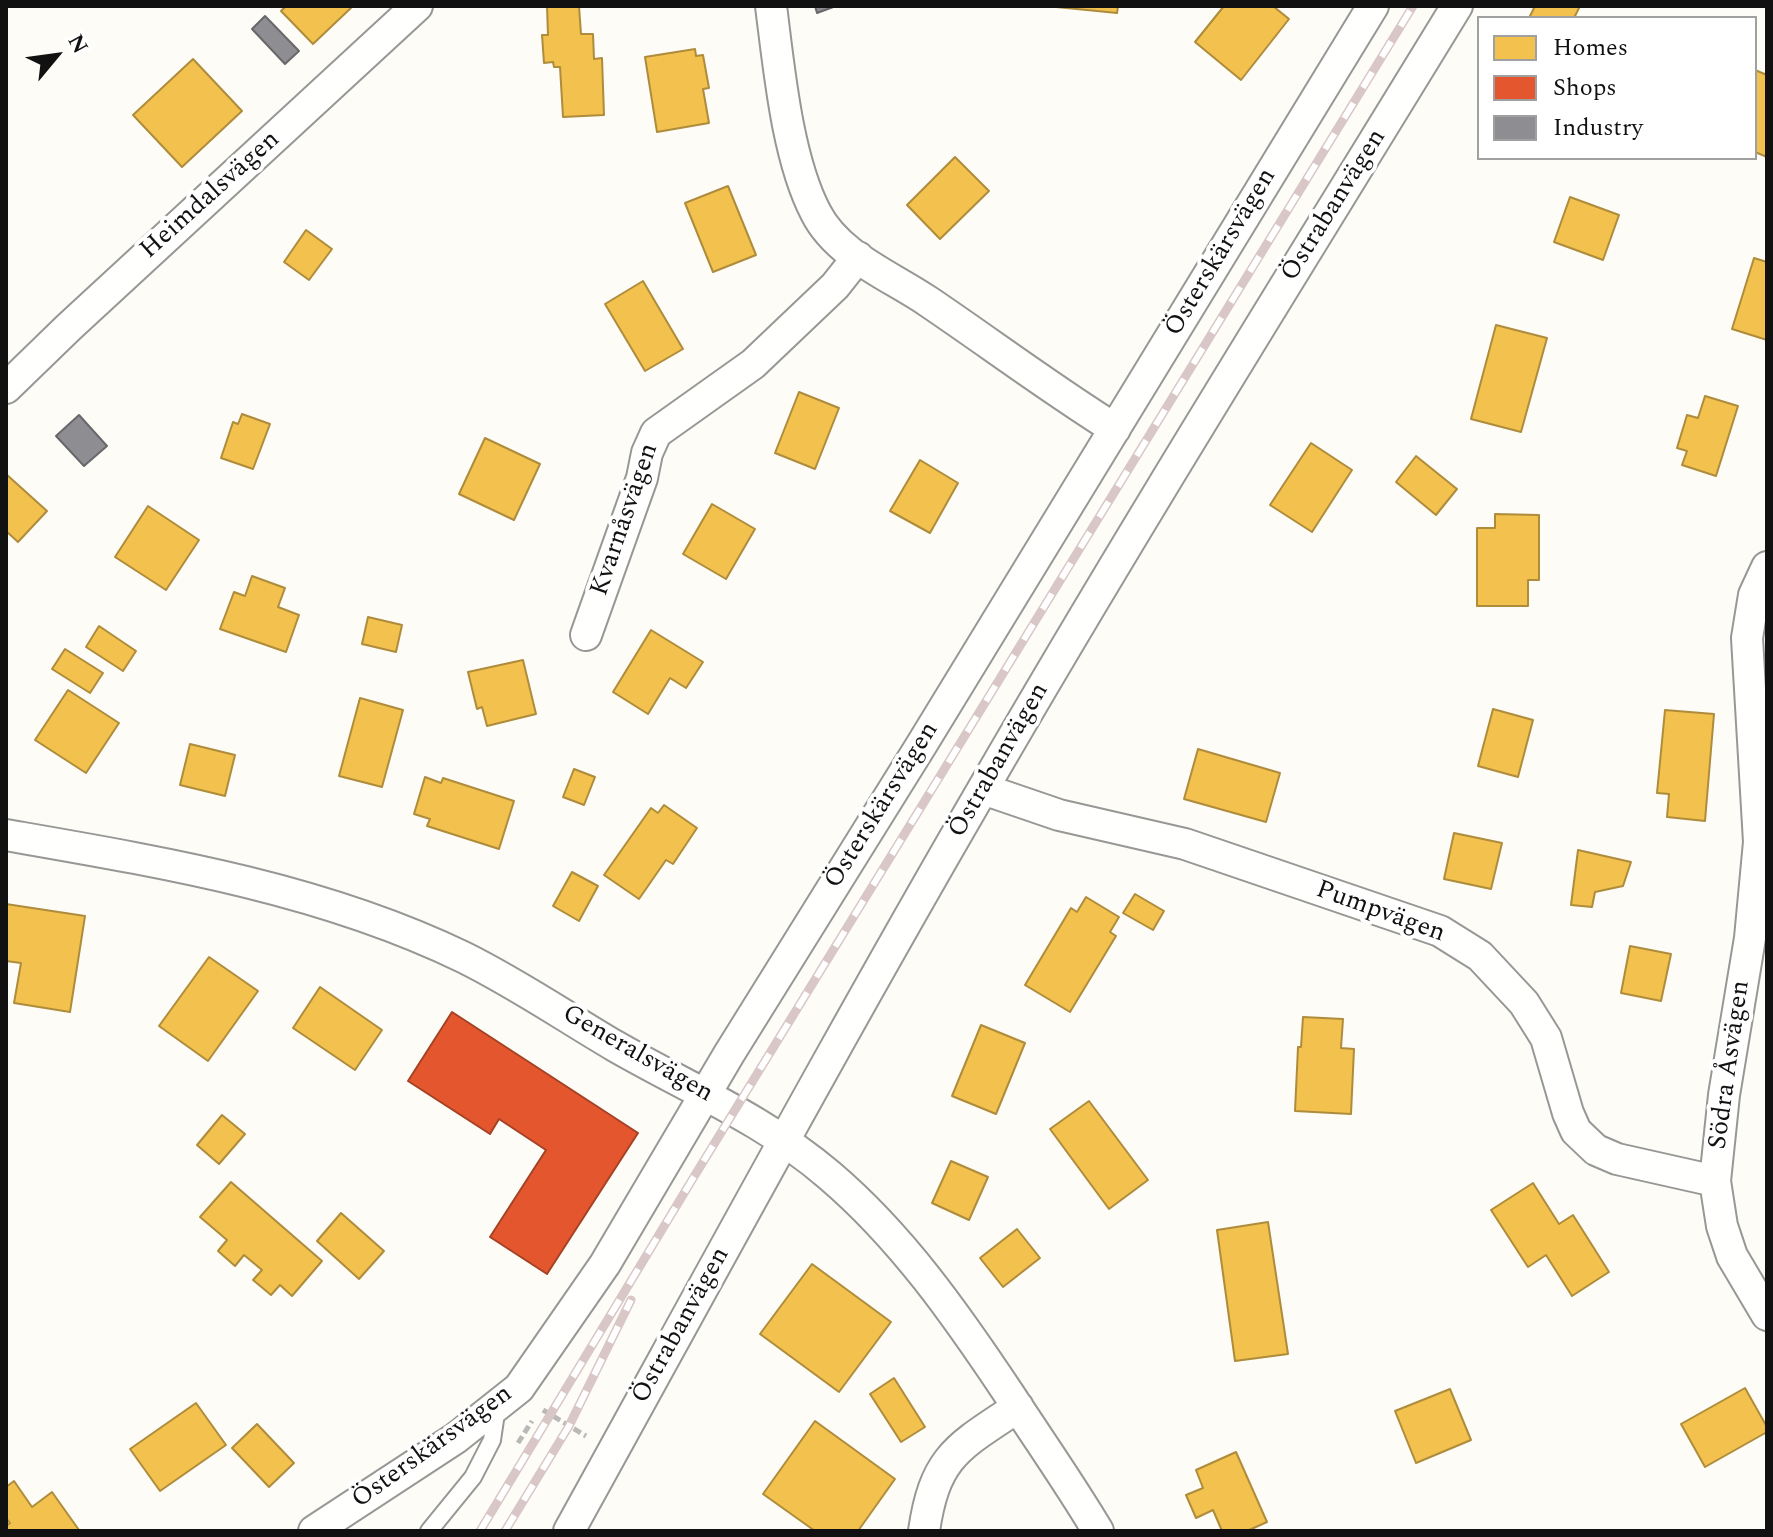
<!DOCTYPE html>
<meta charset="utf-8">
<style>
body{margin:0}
#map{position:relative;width:1773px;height:1537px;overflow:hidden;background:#fdfcf7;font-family:Spectral,serif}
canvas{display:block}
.frame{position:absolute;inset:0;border:8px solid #111;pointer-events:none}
.legend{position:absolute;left:1477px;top:16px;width:280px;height:144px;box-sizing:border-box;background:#fff;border:2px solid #a0a0a0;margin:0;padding:10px 14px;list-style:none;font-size:24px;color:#111}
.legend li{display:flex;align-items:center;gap:16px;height:40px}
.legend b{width:40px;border:2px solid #a0a0a0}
.north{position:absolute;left:16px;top:16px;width:80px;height:80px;-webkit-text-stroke:6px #fff;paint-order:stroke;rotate:61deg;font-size:22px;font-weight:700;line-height:32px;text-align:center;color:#111}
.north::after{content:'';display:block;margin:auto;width:28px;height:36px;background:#111;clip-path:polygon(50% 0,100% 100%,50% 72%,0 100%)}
</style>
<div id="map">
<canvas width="1773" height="1537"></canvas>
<div class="frame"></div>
<ul class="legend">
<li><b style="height:22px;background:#f2c14e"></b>Homes</li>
<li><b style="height:22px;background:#e4572e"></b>Shops</li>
<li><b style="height:22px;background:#8d8d92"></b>Industry</li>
</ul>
<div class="north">N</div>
</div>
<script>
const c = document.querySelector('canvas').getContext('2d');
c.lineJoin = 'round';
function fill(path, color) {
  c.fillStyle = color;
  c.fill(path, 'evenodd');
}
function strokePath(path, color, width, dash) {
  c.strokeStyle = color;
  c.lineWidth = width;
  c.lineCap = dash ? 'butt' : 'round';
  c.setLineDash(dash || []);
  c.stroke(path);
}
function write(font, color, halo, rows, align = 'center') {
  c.font = font + ' Spectral,serif';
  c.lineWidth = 8;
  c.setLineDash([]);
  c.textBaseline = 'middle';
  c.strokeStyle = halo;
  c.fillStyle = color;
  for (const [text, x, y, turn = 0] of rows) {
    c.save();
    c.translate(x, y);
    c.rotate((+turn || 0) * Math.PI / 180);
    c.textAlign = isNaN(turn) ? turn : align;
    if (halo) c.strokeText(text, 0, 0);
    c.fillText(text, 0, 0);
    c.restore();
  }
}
const homes = new Path2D(`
 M286 6H353L313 44 281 11Z
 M547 6H579L581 34H593L594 59 602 58 604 115 563 117 560 67H554L553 62 544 63 542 35H548Z
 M1046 6H1118L1117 13Z
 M1224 6H1273L1289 19 1241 80 1195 42Z
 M1535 6H1580L1574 18H1529Z
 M695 49 696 56 703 55 709 88 703 89 709 123 657 132 645 57Z
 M193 59 242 111 182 167 133 115Z
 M1755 70 1767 75V157L1755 152Z
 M955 157 989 191 940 239 907 205Z
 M728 186 756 255 713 272 685 203Z
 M1570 197 1619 215 1603 260 1554 242Z
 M306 230 332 249 309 280 284 262Z
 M1754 258 1767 262V340L1732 329Z
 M643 281 683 349 645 371 605 304Z
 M1496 325 1547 338 1521 432 1471 419Z
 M799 392 839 408 815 469 775 453Z
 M1705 396 1738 406 1716 476 1682 465 1687 451 1677 448 1687 415 1698 418Z
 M242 414 270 424 253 469 221 458 233 422 238 424Z
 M485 438 540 464 514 520 459 494Z
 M1311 443 1352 470 1312 532 1270 505Z
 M1416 456 1457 489 1436 515 1396 482Z
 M920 460 958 483 930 533 890 511Z
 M6 474 47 511 18 542 6 531Z
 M712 504 755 529 726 579 683 554Z
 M148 506 199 540 166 590 115 557Z
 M1495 514 1539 515V580H1528V606H1477V528H1495Z
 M252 576 285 588 278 607 299 615 286 652 220 629 234 592 245 596Z
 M368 617 402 625 396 652 362 644Z
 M99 626 136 651 123 671 86 647Z
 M651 630 703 662 686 688 670 678 648 714 613 692Z
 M65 649 103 673 90 693 52 669Z
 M523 660 536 714 487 726 482 707 477 709 468 672Z
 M68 690 119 723 86 773 35 740Z
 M360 698 403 710 382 787 339 776Z
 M1493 709 1533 720 1518 777 1478 766Z
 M1665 710 1714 714 1705 821 1667 817 1669 794 1657 793Z
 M190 744 235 755 225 796 180 785Z
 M1198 749 1280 773 1266 822 1184 799Z
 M574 769 595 777 584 805 563 797Z
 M425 777 441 783 443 778 514 801 499 849 427 826 430 819 414 814Z
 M664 805 697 828 673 864 666 860 639 899 604 875 651 808 658 813Z
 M1454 833 1502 843 1491 889 1444 879Z
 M1578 850 1631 862 1623 886 1595 892 1592 907 1571 905Z
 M572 872 598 886 579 921 553 906Z
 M1135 894 1164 911 1153 930 1123 913Z
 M1086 897 1119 917 1110 932 1116 936 1070 1012 1025 985 1071 908 1077 912Z
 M6 904 85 916 70 1012 14 1003 21 963 6 961Z
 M1630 946 1671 954 1661 1001 1621 993Z
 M209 957 258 991 208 1061 159 1026Z
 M320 987 382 1030 355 1070 293 1028Z
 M1303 1017 1343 1019 1341 1048 1354 1049 1351 1114 1295 1111 1298 1047H1301Z
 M981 1025 1025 1043 996 1114 952 1096Z
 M1089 1101 1148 1180 1109 1209 1050 1129Z
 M222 1115 245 1134 219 1164 197 1145Z
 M951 1161 988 1177 969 1220 932 1203Z
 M231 1182 322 1261 292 1296 280 1285 271 1295 253 1280 262 1270 244 1255 235 1266 218 1251 227 1240 200 1217Z
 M1533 1183 1559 1224 1573 1215 1609 1272 1572 1296 1546 1255 1528 1267 1491 1210Z
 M341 1213 384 1251 359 1279 317 1241Z
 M1268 1222 1288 1354 1235 1361 1217 1230Z
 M1017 1229 1040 1258 1003 1287 980 1258Z
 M812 1264 891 1322 839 1392 760 1334Z
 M894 1378 925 1427 901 1442 870 1394Z
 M1745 1388 1767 1427V1432L1705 1467 1681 1424Z
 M1450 1389 1471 1440 1416 1463 1395 1411Z
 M196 1403 226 1445 160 1491 130 1449Z
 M815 1421 895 1479 858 1531H815L763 1494Z
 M257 1424 294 1463 269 1487 232 1448Z
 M1236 1452 1267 1522 1247 1531H1222L1213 1510 1196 1518 1186 1495 1203 1488 1196 1470Z
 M14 1481 32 1507 52 1492 79 1530 6 1531V1526L10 1523 6 1518V1487Z`);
fill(homes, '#f2c14e');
strokePath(homes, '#ae8c3c', 2);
const shops = new Path2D(`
 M452 1012 638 1133 547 1274 490 1237 546 1150 499 1119 490 1134 408 1081Z`);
fill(shops, '#e4572e');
strokePath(shops, '#a54225', 2);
const industry = new Path2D(`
 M815 6H836L817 13Z
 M265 16 299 51 285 64 252 29Z
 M79 415 107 446 84 466 56 436Z`);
fill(industry, '#8d8d92');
strokePath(industry, '#68686b', 2);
const service = new Path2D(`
 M429 1531 473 1477 492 1440 497 1406`);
const minor = new Path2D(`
 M771 6C779 68 787 158 816 213 838 256 891 276 929 302 991 344 1051 389 1115 429
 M6 388 69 327 417 6
 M1767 567 1754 595 1747 638 1759 842 1750 938 1724 1095 1715 1181 1722 1226 1732 1256 1767 1315
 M586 635 642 478 647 453 656 433 753 364 835 286 858 257
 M983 789 1059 815 1185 844 1440 931 1480 956 1524 1003 1546 1038 1568 1113 1576 1131 1596 1150 1617 1159 1715 1181
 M6 835C161 862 320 888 463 957 516 983 564 1016 615 1046 688 1088 765 1120 829 1175 902 1237 957 1316 1009 1394 1039 1440 1070 1484 1098 1531
 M314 1531 456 1438 519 1388 605 1264 729 1054 922 744 1373 6
 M569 1531C706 1283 841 1033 984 787 1136 524 1298 266 1457 6
 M924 1531C935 1456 958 1447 1018 1407`);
strokePath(service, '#979795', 20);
strokePath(minor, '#979795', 34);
strokePath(new Path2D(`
 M543 1410 586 1436
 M518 1443 532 1421`), '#b9b9b8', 5, [8, 4]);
strokePath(service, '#fffffe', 16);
strokePath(minor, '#fffffe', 30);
const rail = new Path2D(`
 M480 1531 695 1175 1413 6
 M505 1531 569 1426 631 1300`);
strokePath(rail, '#d9c6c7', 9);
strokePath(rail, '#fff', 6, [18]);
write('26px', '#111', '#fff', [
 ["Heimdalsvägen",211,196,-42],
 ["Östrabanvägen",1335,206,-58],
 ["Österskärsvägen",1222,253,-59],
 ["Kvarnåsvägen",626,520,-71],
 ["Östrabanvägen",1000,761,-60],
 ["Österskärsvägen",883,806,-58],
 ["Pumpvägen",1380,913,20],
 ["Generalsvägen",637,1055,30],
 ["Södra Åsvägen",1731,1065,-82],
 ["Östrabanvägen",682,1326,-61],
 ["Österskärsvägen",433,1448,-36]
]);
</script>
